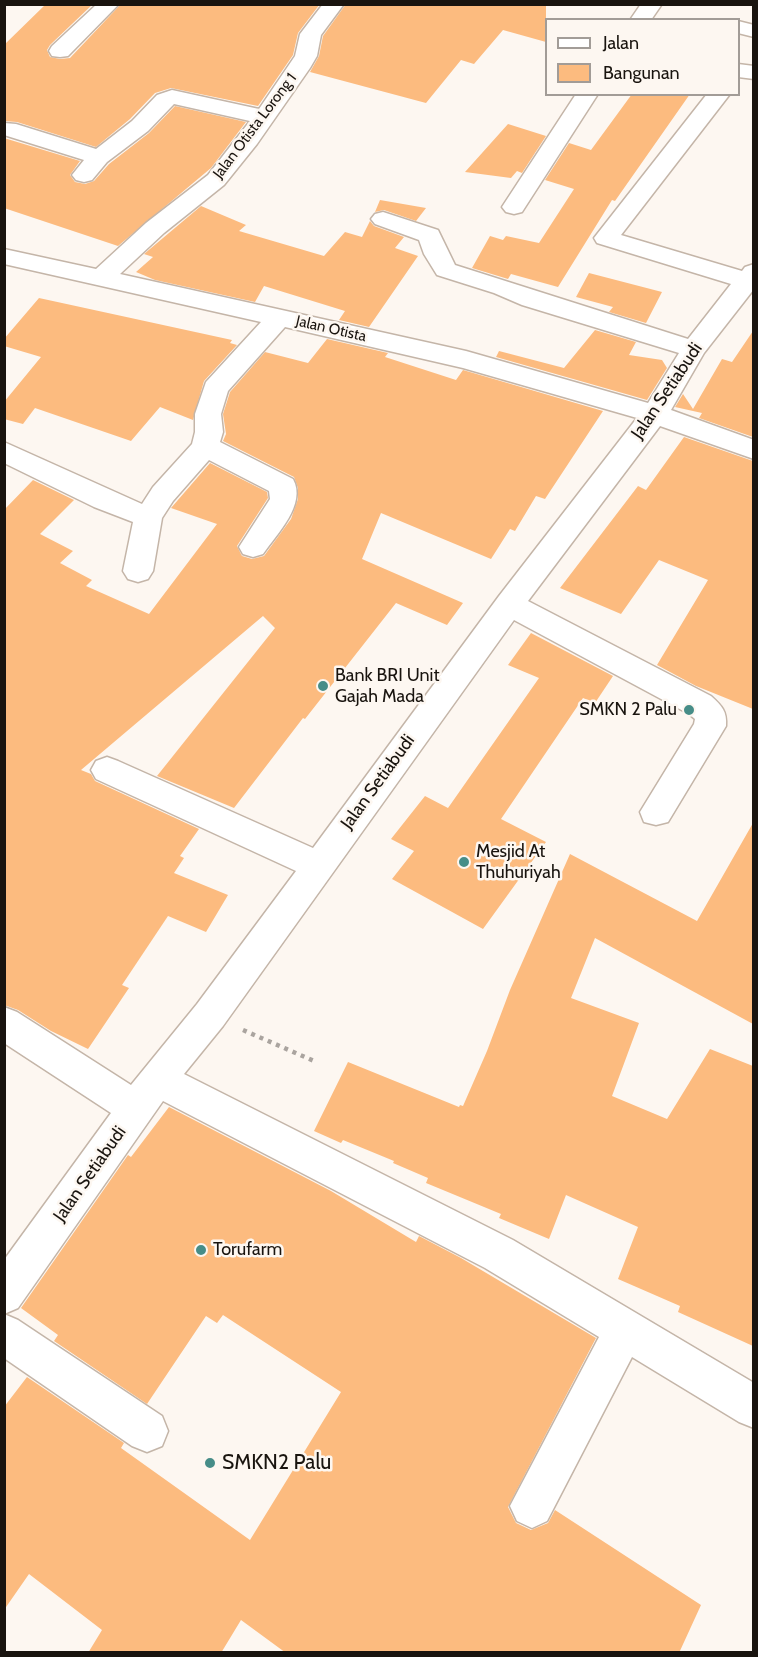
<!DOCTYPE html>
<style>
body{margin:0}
#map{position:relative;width:758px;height:1657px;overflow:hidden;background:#fdf7f1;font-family:Cabin,sans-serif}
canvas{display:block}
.frame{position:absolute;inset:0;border:6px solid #19140f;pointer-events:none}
.legend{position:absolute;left:545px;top:18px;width:195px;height:78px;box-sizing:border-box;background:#fdf7f1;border:2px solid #a29c97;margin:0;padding:8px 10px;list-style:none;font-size:18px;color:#19140f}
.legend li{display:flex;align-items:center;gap:12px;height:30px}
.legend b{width:30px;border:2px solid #a29c97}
</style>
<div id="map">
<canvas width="758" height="1657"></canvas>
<div class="frame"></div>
<ul class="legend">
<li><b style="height:8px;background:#fff"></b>Jalan</li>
<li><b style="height:16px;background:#fcbb7f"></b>Bangunan</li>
</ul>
</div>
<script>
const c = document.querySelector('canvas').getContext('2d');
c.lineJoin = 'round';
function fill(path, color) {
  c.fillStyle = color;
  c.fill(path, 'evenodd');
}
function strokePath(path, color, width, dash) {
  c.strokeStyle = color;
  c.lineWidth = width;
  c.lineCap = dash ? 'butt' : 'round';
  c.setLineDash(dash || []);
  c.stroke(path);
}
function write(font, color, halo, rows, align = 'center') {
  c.font = font + ' Cabin,sans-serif';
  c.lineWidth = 5;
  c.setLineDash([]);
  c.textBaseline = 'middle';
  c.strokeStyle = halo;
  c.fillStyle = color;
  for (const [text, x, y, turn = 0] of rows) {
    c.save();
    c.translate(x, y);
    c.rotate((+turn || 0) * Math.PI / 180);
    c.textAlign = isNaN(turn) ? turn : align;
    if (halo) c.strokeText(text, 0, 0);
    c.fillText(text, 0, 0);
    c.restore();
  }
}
fill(new Path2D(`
 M46 4H93L50 45 47 50 50 57 60 59 70 58 121 4H320L298 33 293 55 258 106 171 88 155 93 130 119 96 147 17 122 4 121V45Z
 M346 4H546V42L503 30 474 64 461 60 426 103 310 72 319 56 323 36Z
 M632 94H690L615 201 612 200 558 287 511 274 508 279 472 268 490 236 503 240 506 236 539 243 574 189 545 180 569 143 591 150Z
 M175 106 246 122 211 168 118 246 4 208V138L80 161 70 175 75 182 85 184 94 181 109 164 149 133Z
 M508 124 546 136 522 173 517 171 511 178 465 172Z
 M380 200 426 208 416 221 384 210 375 212Z
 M201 206 246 225 239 231 324 256 345 232 362 237 370 221 374 226 404 237 395 248 418 256 369 327 339 320 345 311 264 286 255 302 155 280 136 272 153 257 144 254Z
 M589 273 662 292 646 323 609 312 613 307 576 297Z
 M39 298 232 340 230 343 237 345 204 381 193 420 160 407 131 441 35 408 23 424 4 419V402L41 357 4 346V339Z
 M595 330 636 342 629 355 662 360 667 368 647 400 496 357 499 351 564 368Z
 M753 331V437L699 418 702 413 675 407 683 394 693 409 722 359 732 362Z
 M327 339 388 353 385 357 456 380 463 370 603 411 545 499 536 496 515 531 510 529 491 559 381 513 362 559 463 603 447 625 396 603 305 719 303 718 234 808 157 776 275 628 263 616 81 770 91 774 95 781 199 829 180 856 184 858 174 873 228 895 206 932 168 916 122 985 129 988 88 1049 51 1031 18 1010 4 1005V510L33 480 74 500 40 534 73 551 60 563 92 580 86 586 149 614 217 524 171 508 210 463 267 492 268 498 237 546 242 556 252 559 264 556 291 519 298 499V488L294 477 223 441 226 434 223 414 230 392 265 352 308 363Z
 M684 437 753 461V709L696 686 657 665 708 580 659 560 621 614 560 588 638 486 646 490Z
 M531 633 613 676 595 703 583 698 501 819 546 842 483 929 392 879 414 851 391 839 425 796 448 808 539 678 508 665Z
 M753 823V1024L595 938 571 998 639 1023 612 1096 667 1119 710 1049 753 1066V1346L678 1312 680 1306 618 1279 638 1227 566 1195 549 1239 499 1218 501 1214 426 1183 428 1178 393 1163 394 1161 343 1140 341 1143 314 1131 348 1062 459 1107 460 1105 463 1106 487 1051 510 990 570 854 697 921Z
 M169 1107 331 1191 416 1242 419 1236 461 1258 596 1338 508 1507 516 1523 531 1530 548 1523 555 1510 701 1605 679 1653H286L241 1620 221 1653H88L102 1630 29 1574 4 1610V1407L27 1377 124 1443 121 1448 250 1540 341 1392 223 1315 217 1323 206 1316 147 1404 54 1341 58 1335 21 1308 128 1155 131 1157Z`), '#fcbb7f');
const minor = new Path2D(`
 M97 4H119L68 56 60 57 52 56 49 51 52 46Z
 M323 4H344L321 35 317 56 310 68 257 144 224 185 164 233 120 274 466 351 648 403 679 353 522 305 494 293 437 275 424 254 419 240 375 224 371 219 375 214 383 212 438 230 455 265 688 339 731 284 597 243 594 238 707 94H730L621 235 742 271 745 267 754 264V289L704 353 671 410 754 440V459L660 426 528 601 711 696C722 706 727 711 726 726L668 822 656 825 644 822 640 812 694 724 695 719 689 714 514 620 223 1026 184 1074 513 1240 754 1383V1428L739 1422 632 1357 547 1521 532 1528 517 1521 510 1506 599 1337 485 1268 163 1101 18 1308 4 1314V1260L111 1113 4 1043V1007L17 1012 131 1085 197 1004 296 871 96 779 91 770 96 761 107 757 118 761 313 848 499 596 637 418 463 368 285 327 228 391 221 414 223 432 220 442 293 479C307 504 277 534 263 554L253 557 243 554 239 547 270 499 269 491 209 460 173 501 162 518 153 571 148 579 138 582 128 579 123 571 133 522 94 507 4 463V442L142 504 153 487 192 444 195 432V414L206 382 261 322 4 264V249L96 269 146 223 208 175 250 121 174 104 148 131 107 162 92 180 84 182 76 180 72 175 84 160 4 135V123L16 124 96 149 132 121 157 95 172 90 259 109 295 56 300 34Z
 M641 4H662L651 20H630Z
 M738 21 754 25V37L738 33Z
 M738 64 754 66V79L738 77Z
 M576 94H598L522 212 514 214 506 212 502 207Z
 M4 1314 18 1320 162 1416 168 1431 162 1446 147 1452 132 1446 4 1358Z`);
strokePath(minor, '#c4b5a8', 3);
strokePath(new Path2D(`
 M243 1030 314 1061`), '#aaa49f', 4.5, [4, 5]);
fill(minor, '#fff');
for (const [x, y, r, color] of [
 [323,686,6,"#468d88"],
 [689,710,6,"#468d88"],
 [464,862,6,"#468d88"],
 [201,1250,6,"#468d88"],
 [210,1463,6,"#468d88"]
]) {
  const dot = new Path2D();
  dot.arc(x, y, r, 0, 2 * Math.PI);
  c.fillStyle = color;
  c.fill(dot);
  strokePath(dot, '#fdf7f1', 2);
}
write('15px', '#19140f', '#fdf7f1', [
 ["Jalan Otista Lorong 1",255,126,-53],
 ["Jalan Otista",331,329,13]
]);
write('18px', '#19140f', '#fdf7f1', [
 ["Jalan Setiabudi",667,391,-56],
 ["Jalan Setiabudi",378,782,-54],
 ["Jalan Setiabudi",90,1174,-55]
]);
write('18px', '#19140f', '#fdf7f1', [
 ["Bank BRI Unit",335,676],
 ["Gajah Mada",335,697],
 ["SMKN 2 Palu",677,710,"right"],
 ["Mesjid At",476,852],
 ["Thuhuriyah",476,873],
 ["Torufarm",213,1250]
], 'left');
write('21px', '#19140f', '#fdf7f1', [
 ["SMKN2 Palu",222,1463]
], 'left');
</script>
